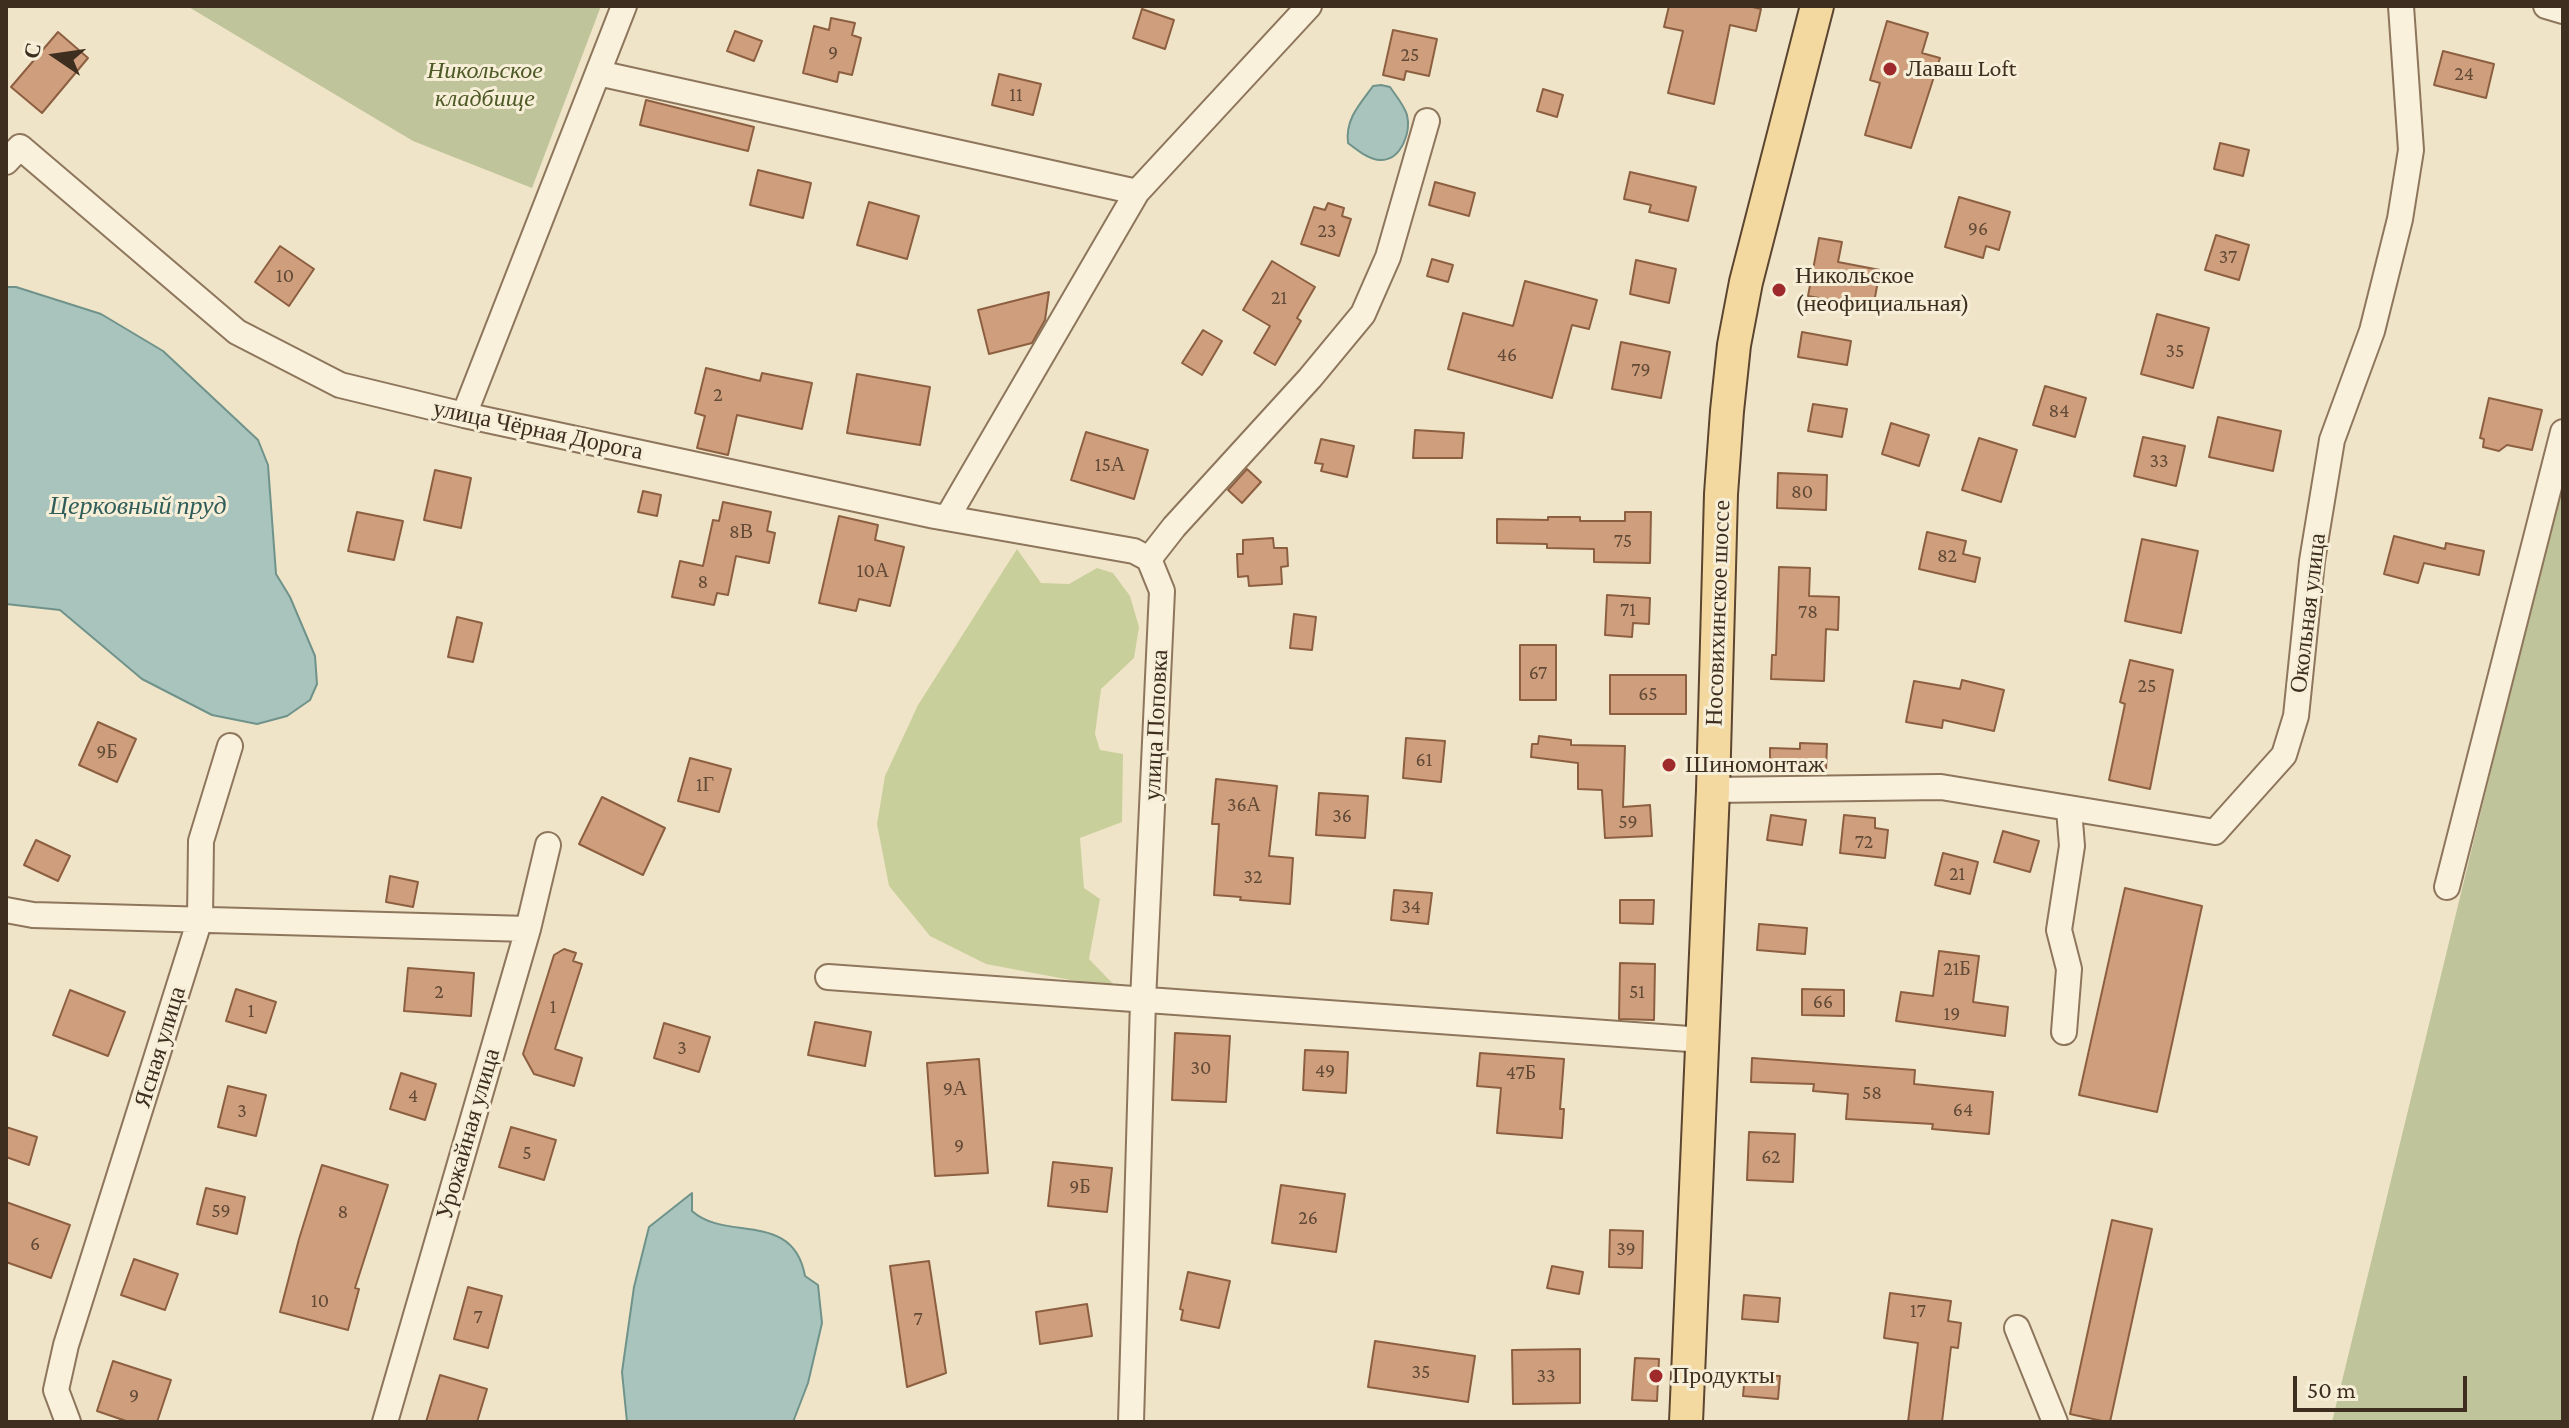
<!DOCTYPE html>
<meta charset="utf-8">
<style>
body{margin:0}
#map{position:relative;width:2569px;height:1428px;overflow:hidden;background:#f0e4c8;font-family:"Crimson Pro",serif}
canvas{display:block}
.frame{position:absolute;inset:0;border:8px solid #3d2e20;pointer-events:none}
.north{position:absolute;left:16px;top:16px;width:80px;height:80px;-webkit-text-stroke:6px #f7eed8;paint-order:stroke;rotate:283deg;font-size:22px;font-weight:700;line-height:32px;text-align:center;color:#3d2e20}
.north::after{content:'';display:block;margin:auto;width:28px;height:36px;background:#3d2e20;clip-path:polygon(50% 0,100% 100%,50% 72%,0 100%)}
.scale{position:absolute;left:2293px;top:1376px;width:174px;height:36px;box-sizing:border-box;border:4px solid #3d2e20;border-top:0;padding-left:10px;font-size:24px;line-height:28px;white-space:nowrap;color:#3d2e20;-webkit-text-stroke:6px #f7eed8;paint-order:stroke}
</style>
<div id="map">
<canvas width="2569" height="1428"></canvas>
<div class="frame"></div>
<div class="north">С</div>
<div class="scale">50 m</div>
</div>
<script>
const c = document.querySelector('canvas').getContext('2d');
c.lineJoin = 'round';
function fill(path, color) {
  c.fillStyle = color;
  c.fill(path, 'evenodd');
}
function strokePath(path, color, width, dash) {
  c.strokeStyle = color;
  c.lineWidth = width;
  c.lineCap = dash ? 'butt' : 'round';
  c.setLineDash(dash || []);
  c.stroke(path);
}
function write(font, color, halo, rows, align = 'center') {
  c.font = font + ' "Crimson Pro",serif';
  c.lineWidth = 6;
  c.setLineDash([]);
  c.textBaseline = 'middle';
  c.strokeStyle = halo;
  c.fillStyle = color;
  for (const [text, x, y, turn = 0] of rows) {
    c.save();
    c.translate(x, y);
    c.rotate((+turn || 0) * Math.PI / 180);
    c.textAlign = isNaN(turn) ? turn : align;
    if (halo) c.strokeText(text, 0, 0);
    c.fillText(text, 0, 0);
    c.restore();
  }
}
fill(new Path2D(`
 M1017 549 1041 583 1069 584 1097 568 1113 573 1130 596 1139 627 1134 658 1101 689 1095 734 1100 750 1123 754 1122 822 1080 838 1084 888 1100 899 1089 959 1118 989 986 964 930 936 889 886 877 824 885 776 918 705Z`), '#c9cf9b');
fill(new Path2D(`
 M187 6H601L532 188 413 141Z
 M2563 475V1422H2332Z`), '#bfc49a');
const water = new Path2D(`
 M1381 85 1390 87C1396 96 1404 105 1407 115 1411 131 1402 159 1382 160 1370 161 1357 150 1348 143 1345 119 1360 104 1373 86Z
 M6 287H16L101 314 163 351 258 440 268 465 276 574 290 597 315 656 317 684 310 700 287 716 257 724 212 715 142 679 60 610 6 604Z
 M692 1193V1211C726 1242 793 1210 805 1276L818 1285 822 1323 808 1383 793 1422H627L622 1372 634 1287 649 1227Z`);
fill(water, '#a9c4bc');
strokePath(water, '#6f938a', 2);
const building = new Path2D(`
 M1669 6H1748L1761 9 1756 31 1730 25 1714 104 1668 93 1683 31 1664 27Z
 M1142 9 1174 20 1165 49 1133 38Z
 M831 18 855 23 852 35 861 38 852 75 839 72 837 82 803 73 814 26 829 30Z
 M1887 21 1928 33 1922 53 1940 58 1911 148 1865 135 1880 83 1870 80Z
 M1393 30 1437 39 1429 76 1406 71 1404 80 1383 75Z
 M735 31 762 41 754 61 727 51Z
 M58 32 88 58 42 113 11 87Z
 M2443 51 2494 64 2486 98 2434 85Z
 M999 74 1041 84 1033 115 992 105Z
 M1543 89 1563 95 1557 117 1537 111Z
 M646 100 754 127 748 151 640 125Z
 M2220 143 2249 150 2243 176 2214 169Z
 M758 170 811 183 803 218 750 205Z
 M1630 172 1696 187 1688 221 1649 212 1651 205 1624 199Z
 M1435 182 1475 193 1469 216 1429 205Z
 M1959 197 2010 212 1999 250 1986 246 1983 258 1945 247Z
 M869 202 919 216 907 259 857 245Z
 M1328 203 1344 208 1342 216 1351 219 1339 256 1301 244 1314 207 1325 210Z
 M2216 235 2249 245 2239 280 2205 270Z
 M1819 238 1842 242 1838 262 1880 270 1873 308 1808 296Z
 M280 246 314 269 289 306 255 282Z
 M1432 259 1453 265 1448 282 1427 276Z
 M1636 260 1676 269 1669 303 1630 294Z
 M1272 261 1315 287 1297 318 1301 321 1275 365 1254 353 1270 326 1243 310Z
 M1525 281 1597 300 1589 329 1572 325 1552 398 1448 369 1463 313 1513 326Z
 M1049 292 1045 320 1032 343 989 354 978 310Z
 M2157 314 2209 328 2193 388 2141 374Z
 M1203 330 1222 341 1202 375 1182 363Z
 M1802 332 1851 341 1847 365 1798 357Z
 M1621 342 1670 352 1661 398 1612 389Z
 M706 368 760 381 762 373 812 383 802 429 737 415 728 455 697 448 705 416 695 413Z
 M857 374 930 387 920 445 847 433Z
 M2045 386 2086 398 2075 437 2033 425Z
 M2489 398 2542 410 2532 450 2507 445 2499 451 2483 447 2484 439 2480 438Z
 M1813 404 1847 409 1842 437 1808 431Z
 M2218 417 2281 431 2273 471 2209 457Z
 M1891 423 1929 435 1919 466 1882 454Z
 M1415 430 1464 433 1462 458H1413Z
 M1086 432 1148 450 1134 499 1071 480Z
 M2143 437 2185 446 2176 486 2134 476Z
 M1979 438 2017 450 2001 502 1962 490Z
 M1321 439 1354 446 1347 477 1321 471 1323 464 1315 463Z
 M1247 469 1261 482 1242 503 1228 490Z
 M435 470 471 478 461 528 424 520Z
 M1778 473 1827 475 1826 510 1777 508Z
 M643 491 661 495 657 516 638 512Z
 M723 502 771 512 767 531 775 533 769 563 736 556 728 595 717 593 714 605 672 597 680 561 703 566 713 520 719 521Z
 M357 512 403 521 394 560 348 551Z
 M1625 512H1651L1650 563 1594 562V549L1547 548V544L1497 543V519L1548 520V517H1580V521H1625Z
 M839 516 878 525 875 540 904 547 890 606 859 599 856 611 819 603Z
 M1927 532 1966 541 1963 554 1980 558 1975 582 1919 569Z
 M2394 536 2445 549 2446 543 2484 551 2479 575 2424 563 2418 583 2384 574Z
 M1273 538 1274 548H1287L1288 566 1281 567 1282 584 1249 586 1248 576 1238 577 1237 554H1243V540Z
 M2142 539 2198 551 2181 633 2125 621Z
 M1779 567 1810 568 1809 596 1839 597 1838 630 1826 629 1824 681 1771 679 1772 655H1776Z
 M1607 595 1650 598 1649 624 1633 623 1632 637 1605 635Z
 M1294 614 1316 617 1312 650 1290 648Z
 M457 617 482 623 473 662 448 657Z
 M1520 645H1556V700H1520Z
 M2130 660 2173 670 2150 789 2109 780 2125 704 2120 702Z
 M1610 675H1686V714H1610Z
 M1962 680 2004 690 1994 731 1943 720 1942 728 1906 722 1914 681 1960 689Z
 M98 722 136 739 117 782 79 765Z
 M1539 736 1571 740V745L1625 746 1623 807 1650 805 1652 836 1605 838 1602 790 1578 789V763L1531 757 1532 744H1538Z
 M1406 738 1445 741 1441 782 1403 778Z
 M1800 743 1827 744 1826 771 1770 769V748L1800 749Z
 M690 758 731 769 719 812 678 801Z
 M1216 779 1277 786 1269 856 1293 858 1290 904 1240 900 1241 897 1214 895 1219 824H1212Z
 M1319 793 1368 796 1365 838 1316 835Z
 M602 797 665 828 643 875 579 844Z
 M1771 815 1806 820 1802 845 1767 840Z
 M1844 815 1875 818V828L1888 830 1885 858 1840 853Z
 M2003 831 2039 841 2030 872 1994 862Z
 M36 840 70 856 58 881 24 865Z
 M1943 853 1978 862 1970 894 1935 885Z
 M390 876 418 882 413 907 386 902Z
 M2125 888 2202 906 2157 1112 2079 1095Z
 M1394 890 1432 893 1428 924 1391 920Z
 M1620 900H1654L1653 924 1620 923Z
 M1759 924 1807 928 1805 954 1757 950Z
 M564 949 576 953 573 961 582 964 555 1049 582 1058 574 1086 534 1074 523 1054 554 955Z
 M1939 951 1979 956 1973 1002 2008 1007 2005 1036 1896 1021 1901 992 1933 996Z
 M1620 963 1655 964 1654 1020 1619 1019Z
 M408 968 474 973 471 1016 404 1011Z
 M236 989 276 1002 266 1033 226 1021Z
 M1802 989 1844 990V1016L1802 1015Z
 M70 990 125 1012 108 1056 53 1035Z
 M815 1022 871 1032 865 1066 808 1055Z
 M664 1023 710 1037 699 1072 654 1058Z
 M1175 1033 1230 1036 1226 1102 1172 1100Z
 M1305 1050 1348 1052 1346 1093 1303 1090Z
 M1480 1053 1564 1059 1560 1109H1564L1562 1138 1497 1133 1501 1088 1477 1086Z
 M1752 1058 1915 1070 1914 1084 1993 1092 1989 1134 1932 1129 1933 1124 1846 1119 1848 1094 1813 1091 1814 1084 1751 1082Z
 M979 1059 988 1173 935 1176 927 1063Z
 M401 1073 436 1084 425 1120 390 1109Z
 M228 1086 266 1095 256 1136 218 1127Z
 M6 1127 37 1137 29 1165 6 1157Z
 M511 1127 556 1140 544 1180 499 1167Z
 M1749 1132 1795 1134 1793 1182 1747 1180Z
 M1053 1162 1112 1168 1107 1212 1048 1206Z
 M322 1165 388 1185 355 1288 359 1289 348 1330 280 1312 299 1239Z
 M1281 1185 1345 1194 1336 1252 1272 1243Z
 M206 1188 245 1197 237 1234 197 1224Z
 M6 1202 70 1225 51 1278 6 1262Z
 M2112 1220 2152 1229 2110 1422H2107L2070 1414Z
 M1610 1230 1643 1231 1642 1268 1609 1267Z
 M134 1259 178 1274 165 1310 121 1295Z
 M929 1261 946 1373 907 1387 890 1266Z
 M1552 1266 1583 1272 1579 1294 1547 1288Z
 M1188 1272 1230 1281 1219 1328 1181 1320 1183 1310 1180 1309Z
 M468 1287 502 1296 488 1348 454 1339Z
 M1890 1293 1951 1301 1948 1321 1961 1323 1958 1348 1951 1347 1942 1422H1908L1918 1343 1884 1338Z
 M1744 1295 1780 1298 1778 1322 1742 1319Z
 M1087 1304 1092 1336 1040 1344 1036 1312Z
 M1375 1341 1475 1356 1468 1402 1368 1387Z
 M1580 1349V1403L1513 1404 1512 1350Z
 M1635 1358 1659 1359 1657 1401 1632 1400Z
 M113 1361 171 1380 157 1422H129L97 1411Z
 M1745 1374 1780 1376 1778 1399 1743 1396Z
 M440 1375 487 1389 477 1422H426Z`);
fill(building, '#cf9f7d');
strokePath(building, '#8d5f41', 2);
const minor = new Path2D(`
 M2546 6 2563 11
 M598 73 1137 192
 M6 162 20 147 237 332 340 385 464 415 935 516 1134 551 1149 559
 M464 415 624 6
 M947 518 1137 192 1309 6
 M1149 559 1174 527 1310 378 1363 314 1388 257 1427 121
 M1713 790 1941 787 2215 832 2284 755 2296 716 2312 561 2332 440 2372 331 2400 219 2411 150 2401 6
 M2447 887 2563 432
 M6 910 33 915 528 929
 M828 977 1703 1040
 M2064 1032 2069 969 2059 930 2072 846 2069 809
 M2017 1328 2055 1422
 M68 1422 56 1390 66 1345 200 919 201 841 230 746
 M385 1422 528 929 548 845
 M1131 1422 1143 1001 1162 591 1149 559`);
const major = new Path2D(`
 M1686 1422 1713 790 1721 494 1727 411 1734 345 1746 282 1817 6`);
strokePath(minor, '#8d765c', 28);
strokePath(major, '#5b4430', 36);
strokePath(minor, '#faf1dc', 24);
strokePath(major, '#f3d9a0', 32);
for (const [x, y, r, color] of [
 [1890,69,8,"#9e2a2b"],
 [1779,290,8,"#9e2a2b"],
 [1669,765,8,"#9e2a2b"],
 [1656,1376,8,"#9e2a2b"]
]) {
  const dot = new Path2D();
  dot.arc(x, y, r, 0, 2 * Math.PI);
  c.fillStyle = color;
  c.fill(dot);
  strokePath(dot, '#f7eed8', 3);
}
write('20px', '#624a37', null, [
 ["9",833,53],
 ["25",1410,55],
 ["24",2464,74],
 ["11",1016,95],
 ["96",1978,229],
 ["23",1327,231],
 ["37",2228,257],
 ["10",285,276],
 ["21",1279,298],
 ["35",2175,351],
 ["46",1507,355],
 ["79",1641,370],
 ["2",718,395],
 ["84",2059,411],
 ["33",2159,461],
 ["15А",1110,465],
 ["80",1802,492],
 ["8В",741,532],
 ["75",1623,541],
 ["82",1947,556],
 ["10А",873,571],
 ["8",703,582],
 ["71",1628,610],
 ["78",1808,612],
 ["67",1538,673],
 ["25",2147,686],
 ["65",1648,694],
 ["9Б",107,752],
 ["61",1424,760],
 ["1Г",705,785],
 ["36А",1244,805],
 ["36",1342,816],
 ["59",1628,822],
 ["72",1864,842],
 ["21",1957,874],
 ["32",1253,877],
 ["34",1411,907],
 ["21Б",1957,969],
 ["2",439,992],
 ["51",1637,992],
 ["66",1823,1002],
 ["1",553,1007],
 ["1",251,1011],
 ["19",1952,1014],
 ["3",682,1048],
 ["30",1201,1068],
 ["49",1325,1071],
 ["47Б",1521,1073],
 ["9А",955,1089],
 ["58",1872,1093],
 ["4",413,1096],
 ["64",1963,1110],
 ["3",242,1111],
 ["9",959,1146],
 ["5",527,1153],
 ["62",1771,1157],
 ["9Б",1080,1187],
 ["59",221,1211],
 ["8",343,1212],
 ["26",1308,1218],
 ["6",35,1244],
 ["39",1626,1249],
 ["10",320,1301],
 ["17",1918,1311],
 ["7",478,1317],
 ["7",918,1319],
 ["35",1421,1372],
 ["33",1546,1376],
 ["9",134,1396]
]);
write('24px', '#3d2e20', '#f7eed8', [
 ["Лаваш Loft",1906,69],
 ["Никольское",1795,276],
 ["(неофициальная)",1795,304],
 ["Шиномонтаж",1685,765],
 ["Продукты",1672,1376]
], 'left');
write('italic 24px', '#4d5a26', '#f7eed8', [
 ["Никольское",485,71],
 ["кладбище",485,99]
]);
write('24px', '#3d2e20', '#f7eed8', [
 ["улица Чёрная Дорога",538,430,12],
 ["Носовихинское шоссе",1718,613,-88],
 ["Окольная улица",2308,613,-83],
 ["улица Поповка",1156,725,-87],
 ["Ясная улица",160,1047,-73],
 ["Урожайная улица",468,1134,-74]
]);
write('italic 26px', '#2f5d5a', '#f7eed8', [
 ["Церковный пруд",138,506]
]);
</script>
